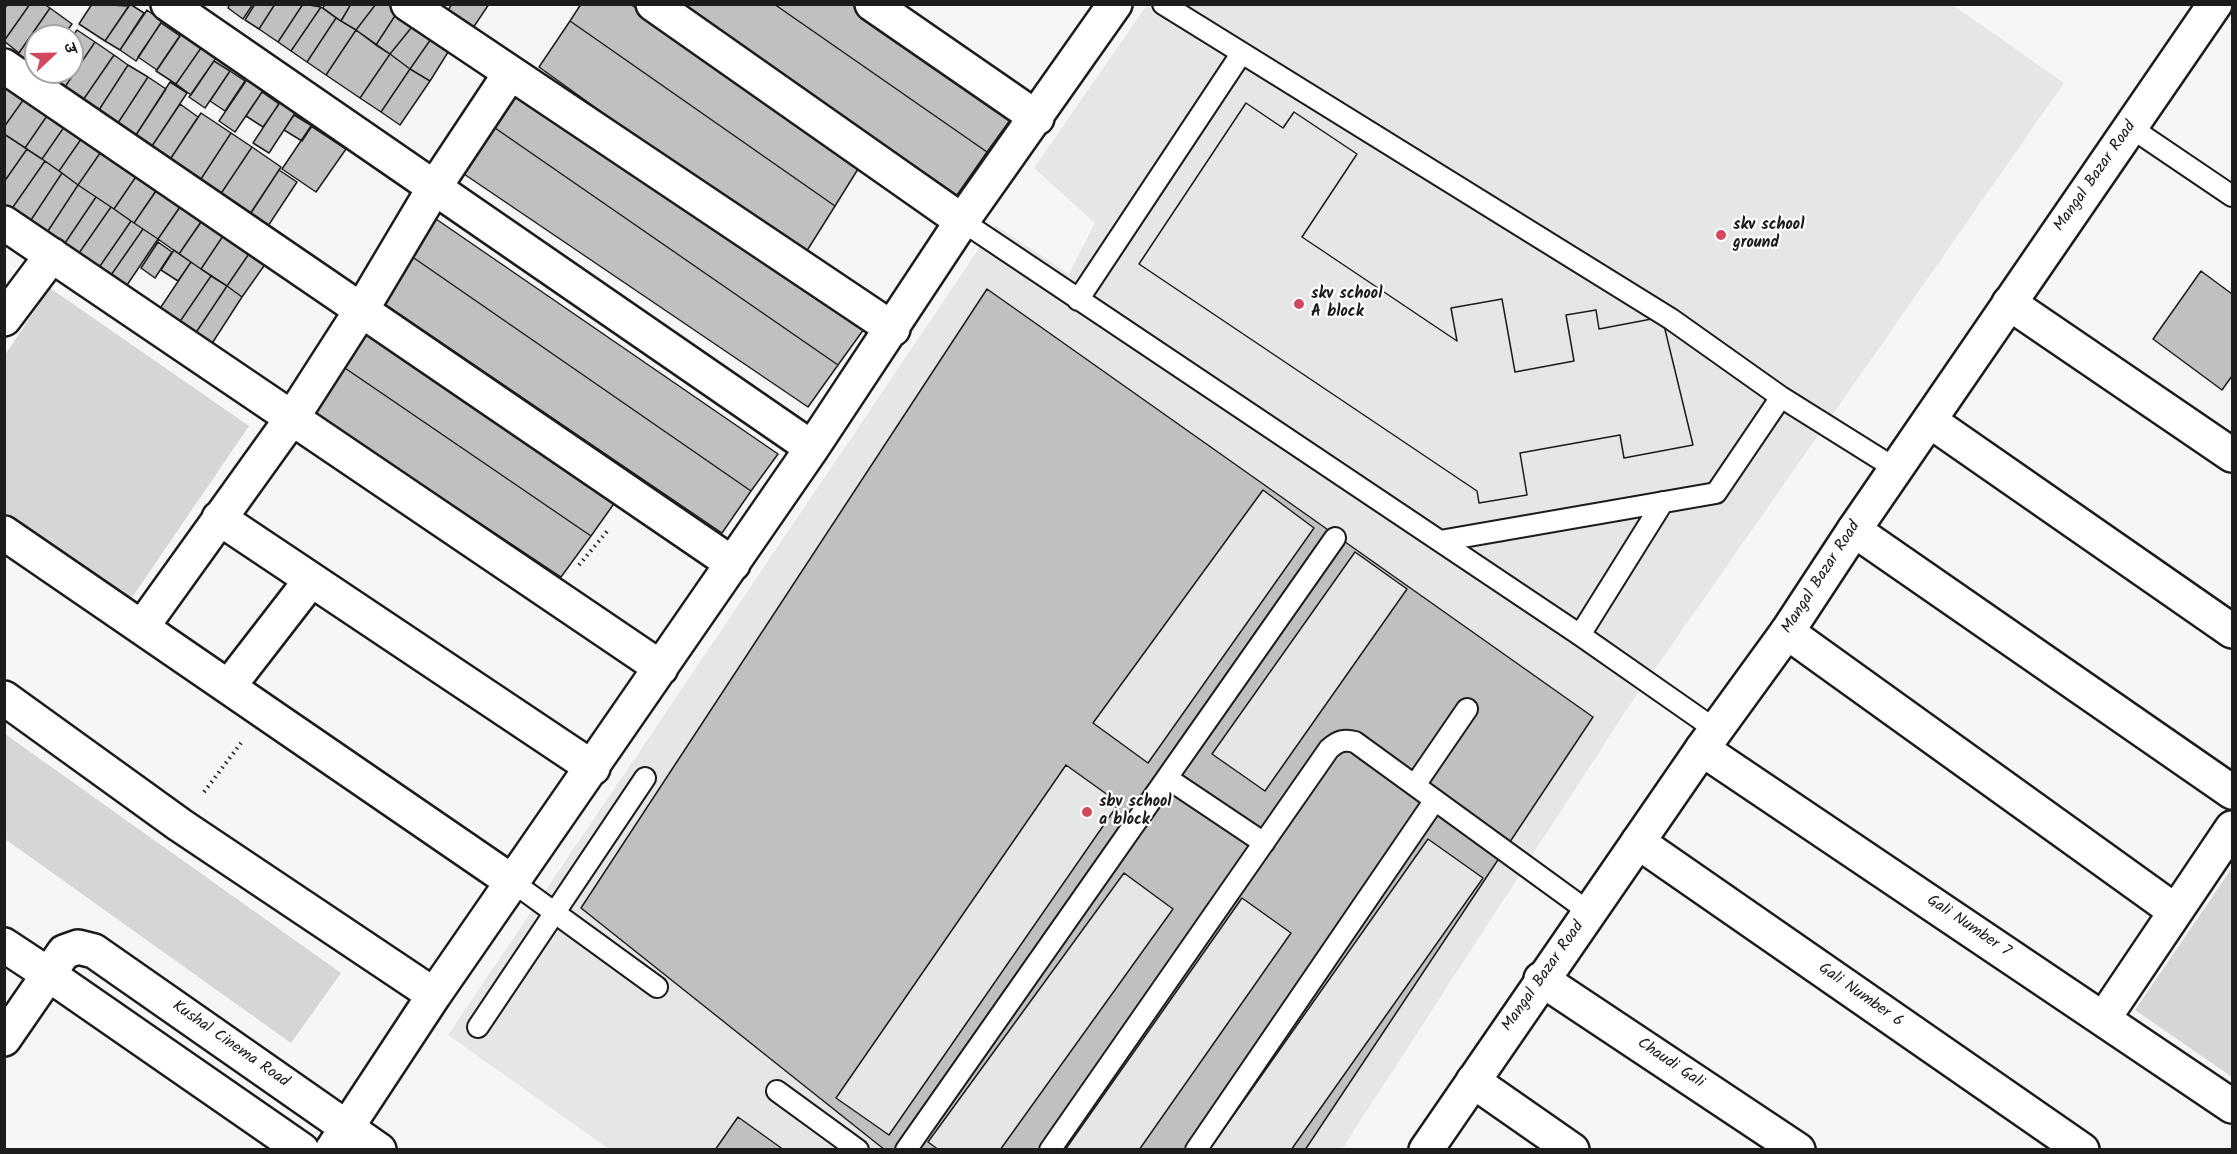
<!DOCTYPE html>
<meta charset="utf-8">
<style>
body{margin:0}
#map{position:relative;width:2237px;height:1154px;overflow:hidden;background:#f6f6f6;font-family:Kalam,"Playpen Sans Deva",sans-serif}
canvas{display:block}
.frame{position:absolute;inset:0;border:6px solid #1c1c1c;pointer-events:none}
.north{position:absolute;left:24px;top:24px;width:60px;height:60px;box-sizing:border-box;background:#fff;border:2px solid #a4a4a4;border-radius:50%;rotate:68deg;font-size:16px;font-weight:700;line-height:24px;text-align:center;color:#1c1c1c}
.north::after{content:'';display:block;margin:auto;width:21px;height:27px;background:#d1495b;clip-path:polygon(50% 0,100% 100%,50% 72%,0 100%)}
</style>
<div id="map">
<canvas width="2237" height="1154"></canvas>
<div class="frame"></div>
<div class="north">उ</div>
</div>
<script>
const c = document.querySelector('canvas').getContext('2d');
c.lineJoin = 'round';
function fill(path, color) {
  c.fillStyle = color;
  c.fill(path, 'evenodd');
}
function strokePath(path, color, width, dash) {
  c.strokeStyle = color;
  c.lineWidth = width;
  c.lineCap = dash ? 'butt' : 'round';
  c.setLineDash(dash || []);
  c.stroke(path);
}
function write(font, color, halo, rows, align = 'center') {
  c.font = font + ' Kalam,sans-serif';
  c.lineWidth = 4.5;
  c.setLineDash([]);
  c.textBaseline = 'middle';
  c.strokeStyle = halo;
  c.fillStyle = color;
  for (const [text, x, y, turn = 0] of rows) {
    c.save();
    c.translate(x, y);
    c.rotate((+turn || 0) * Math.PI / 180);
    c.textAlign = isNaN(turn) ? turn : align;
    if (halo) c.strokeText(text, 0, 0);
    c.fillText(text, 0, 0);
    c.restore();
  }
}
fill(new Path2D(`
 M1147 5H1953L2064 83 1627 709 1342 1149H609L448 1035 995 225 1069 274 1095 223 1034 168Z`), '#e6e6e6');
fill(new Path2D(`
 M50 288 249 426 131 599 5 513V355Z
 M5 734 341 973 291 1043 5 839Z
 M2232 868V1077L2135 1010Z`), '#d6d6d6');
const building = new Path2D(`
 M8 4H30L4 41V9Z
 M30 4H44L50 8 19 53 4 41Z
 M92 4 129 6 105 41 79 24Z
 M130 4 144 13 120 50 105 41Z
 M230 4H253L243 19 228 8Z
 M255 4H275L259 29 245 20Z
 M275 4H303L278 42 259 29Z
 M303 4 321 7 291 51 278 42Z
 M325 4H351L341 21 323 8Z
 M351 4H376L356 30 341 21Z
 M376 4 402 5 376 45 356 30Z
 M452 4H489L473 28 448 10Z
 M581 4H630L863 161 835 206 570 21Z
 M679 4H774L987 152 957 195Z
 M774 4H853L1013 116 987 152Z
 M402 5 420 17 390 54 376 45Z
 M321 7 336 18 307 62 291 51Z
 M50 8 72 24 63 36H36V72L14 60Z
 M147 10 162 21 136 61 120 50Z
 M420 17 438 29 410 69 390 54Z
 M336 18 356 30 326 75 307 62Z
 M570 21 835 206 803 257 539 67Z
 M161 23 180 36 157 70 138 57Z
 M438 29 455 41 430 81 410 69Z
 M77 30 95 42 63 90 45 78 49 72H72V37Z
 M356 30 390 54 360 98 326 75Z
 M181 34 201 48 176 84 156 71Z
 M95 42 114 55 81 103 63 90Z
 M201 48 216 58 191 95 176 84Z
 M390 54 410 69 381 112 360 98Z
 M114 55 128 65 97 113 81 103Z
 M214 61 230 71 205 108 189 97Z
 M128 65 148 77 116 126 97 113Z
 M410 69 430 81 400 125 381 112Z
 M230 71 245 81 225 111 210 101Z
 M148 77 166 89 134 138 116 126Z
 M248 78 264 89 235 132 219 121Z
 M4 79 29 92 4 127Z
 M170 82 187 93 150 149 134 138Z
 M520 91 864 329 838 365 495 128Z
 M29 92 53 107 25 148 4 134V127Z
 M262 92 279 104 263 127 246 116Z
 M280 102 295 113 269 153 253 143Z
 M1246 103 1283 128 1294 112 1357 154 1302 237 1457 341 1451 308 1502 299 1515 372 1574 361 1566 315 1596 310 1599 329 1662 317 1693 445 1624 458 1620 435 1520 453 1527 495 1479 503 1477 491 1139 264Z
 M1246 103 1283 128 1294 112 1357 154 1302 237 1457 341 1451 308 1502 299 1515 372 1574 361 1566 315 1596 310 1599 329 1662 317 1693 445 1624 458 1620 435 1520 453 1527 495 1479 503 1477 491 1139 264Z
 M180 104 198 117 169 161 150 149Z
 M53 107 69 120 42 159 25 148Z
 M201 113 231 133 199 182 169 161Z
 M294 115 312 126 302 141 284 130Z
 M69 120 86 132 59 171 42 159Z
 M311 126 346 149 316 192 282 169Z
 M495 128 838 365 808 407 464 174Z
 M86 132 107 143 78 185 59 171Z
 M231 133 252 147 220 195 199 182Z
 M4 134 27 149 4 182Z
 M107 143 144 165 114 209 78 185Z
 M252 147 281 167 249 216 220 195Z
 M27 149 45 161 11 210 4 206V182Z
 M45 161 62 173 29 223 11 210Z
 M144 165 164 179 134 223 114 209Z
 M279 170 297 182 268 226 250 214Z
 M62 173 78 185 46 234 29 223Z
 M163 181 187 197 158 239 134 223Z
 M78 185 96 197 63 246 46 234Z
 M188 195 209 210 179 254 158 239Z
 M96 197 111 207 77 256 63 246Z
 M111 207 131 221 98 269 77 256Z
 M208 212 229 227 201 269 179 254Z
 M436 219 778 454 751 491 411 256Z
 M131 221 143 229 109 278 98 269Z
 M231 224 257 242 227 286 201 269Z
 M143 229 158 239 125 288 109 278Z
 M158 242 172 252 155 278 141 268Z
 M257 242 273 253 242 297 227 286Z
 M174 250 191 262 178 281 161 270Z
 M411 256 751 491 722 533 380 301Z
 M191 262 211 276 179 323 159 310Z
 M2201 271 2232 294V376L2222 390 2153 339Z
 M211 276 227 286 195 334 179 323Z
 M227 286 242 297 211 345 195 334Z
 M987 289 1593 717 1305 1150H885L581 908Z
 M364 327 618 498 591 536 339 364Z
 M339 364 591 536 561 577 308 409Z
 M1263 490 1314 528 1148 763 1093 723Z
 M1355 552 1407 589 1265 791 1212 754Z
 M1066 765 1119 803 889 1135 836 1098Z
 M1428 839 1483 878 1291 1150H1209Z
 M1124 873 1173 909 1000 1150H939L928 1142Z
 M1242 898 1291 933 1139 1150H1065Z
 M738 1117 784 1150H715Z`);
fill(building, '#c0c0c0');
strokePath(building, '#1c1c1c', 1.5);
const service = new Path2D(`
 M1163 4 1671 319 1781 397 1896 469
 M2130 127 2232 196
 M962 221 1580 635 1716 730
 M1078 300 1241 54
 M1440 541 1716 493 1781 397
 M1580 635 1663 502
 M1167 778 1264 843
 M1415 785 1467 709
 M514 883 657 987
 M478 1027 645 778
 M777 1091 858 1150
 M906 1150 1335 538
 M1050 1150 1329 749C1338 741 1344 739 1355 742L1589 912
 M1196 1150 1435 800`);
const minor = new Path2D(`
 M168 4 812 448
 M408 4 893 329
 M653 4 962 221
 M872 4 1037 118
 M4 66 733 564
 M4 223 661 668
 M2009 303 2232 455
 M4 319 52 255
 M1930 421 2232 631
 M219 518 593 768
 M1854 530 2232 792
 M4 533 514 883
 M142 627 292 418 362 309 434 188 509 75
 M1787 632 2175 911
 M229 686 311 580
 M4 698 180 825 434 995
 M1702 749 2232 1106
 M1638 842 2082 1150
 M4 945 48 974
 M1541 979 1798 1150
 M2104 1018 2232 828
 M1473 1081 1572 1150
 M332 1150 434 995 812 448 962 221 1115 4`);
const tertiary = new Path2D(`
 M48 974 302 1150
 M4 1039 64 952 78 947 94 951 379 1150
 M1426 1150 1702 749 1787 632 1854 530 2215 4`);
strokePath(service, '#1c1c1c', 24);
strokePath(minor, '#1c1c1c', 38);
strokePath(tertiary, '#1c1c1c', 38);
strokePath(new Path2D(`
 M579 565 609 529
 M204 792 241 743`), '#1c1c1c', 4, [1.5, 4.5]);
strokePath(service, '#fff', 20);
strokePath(minor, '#fff', 33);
strokePath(tertiary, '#fff', 33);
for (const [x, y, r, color] of [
 [1721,235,6,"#d1495b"],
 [1299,304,6,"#d1495b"],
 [1087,812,6,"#d1495b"]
]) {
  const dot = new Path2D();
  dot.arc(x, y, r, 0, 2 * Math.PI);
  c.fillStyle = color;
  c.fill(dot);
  strokePath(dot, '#fff', 2);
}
write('16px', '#1c1c1c', '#fff', [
 ["Mangal Bazar Road",2096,177,-55],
 ["Mangal Bazar Road",1822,578,-57],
 ["Gali Number 7",1968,927,34],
 ["Mangal Bazar Road",1544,977,-55],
 ["Gali Number 6",1860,996,35],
 ["Kushal Cinema Road",230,1045,35],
 ["Chaudi Gali",1670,1064,34]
]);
write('bold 16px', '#1c1c1c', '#fff', [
 ["skv school",1733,226],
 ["ground",1733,244],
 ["skv school",1311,295],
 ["A block",1311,313],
 ["sbv school",1099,803],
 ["a block",1099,821]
], 'left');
</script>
